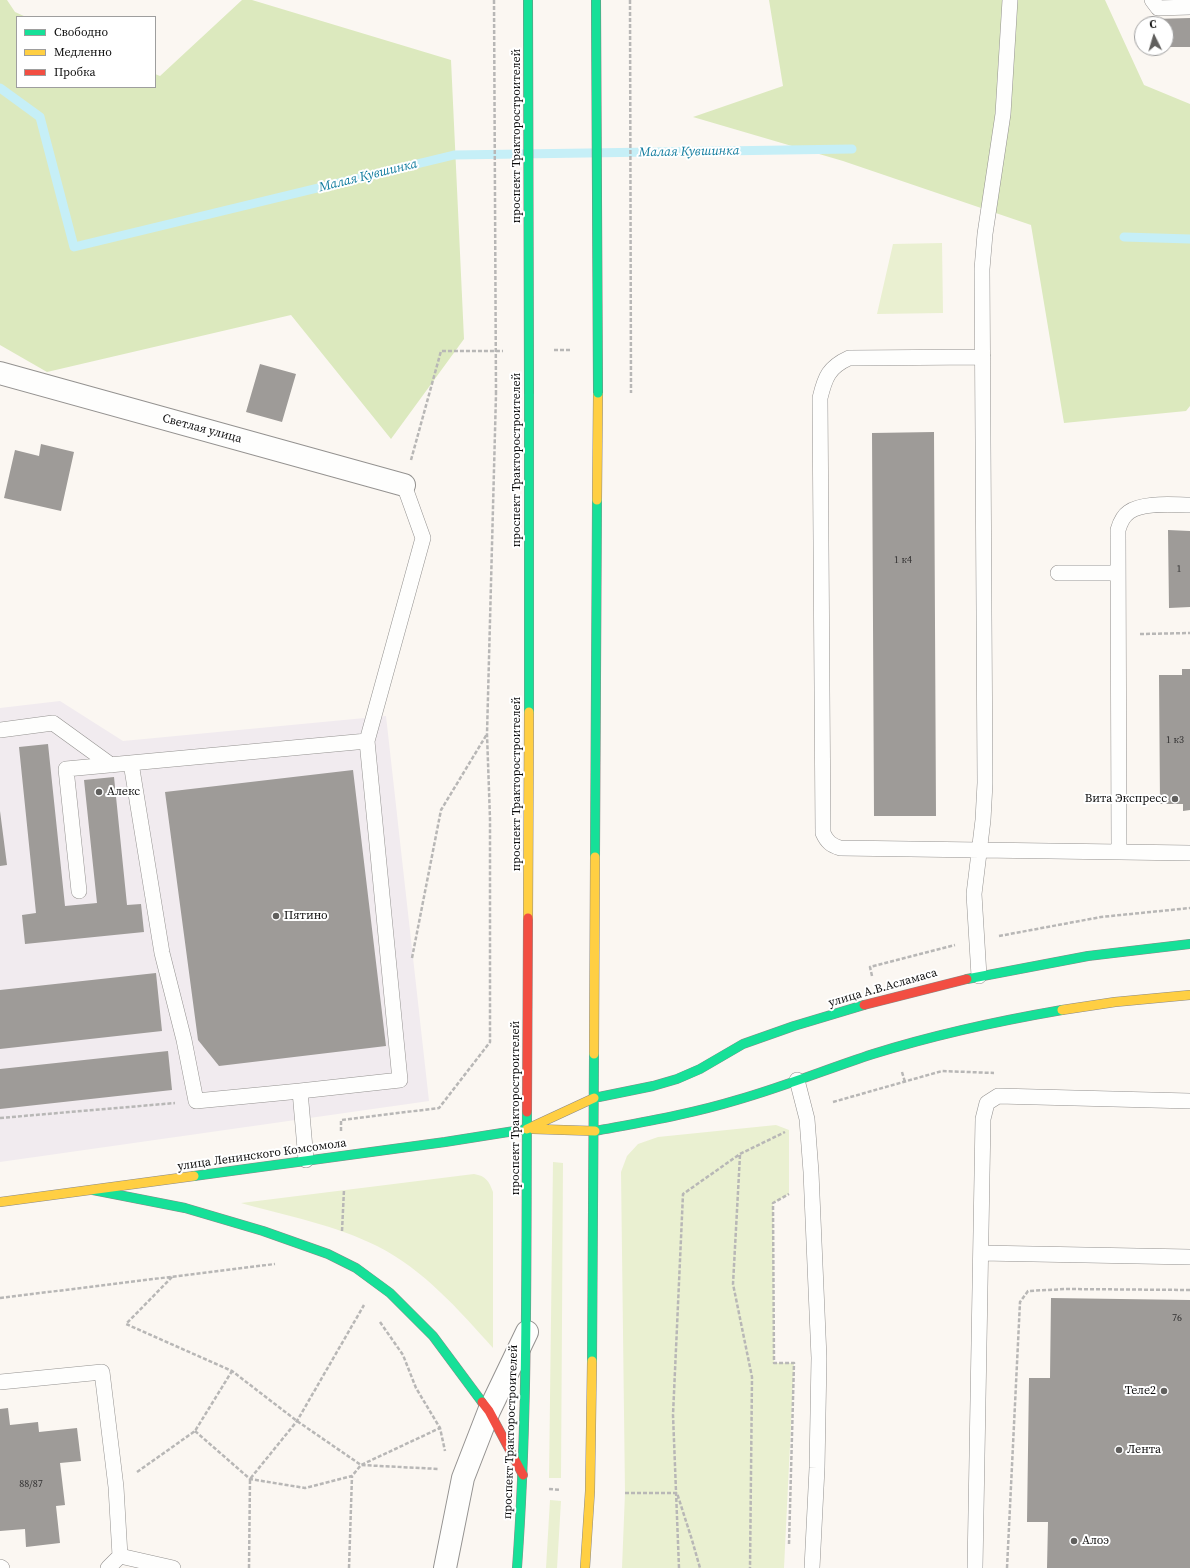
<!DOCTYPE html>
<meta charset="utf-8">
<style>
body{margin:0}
#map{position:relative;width:1190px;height:1568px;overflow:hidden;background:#fbf7f2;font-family:"Source Serif 4",serif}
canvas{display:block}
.legend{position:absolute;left:16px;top:16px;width:140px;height:72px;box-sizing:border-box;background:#fff;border:1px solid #9e9e9e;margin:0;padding:5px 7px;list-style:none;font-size:12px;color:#0d0d0d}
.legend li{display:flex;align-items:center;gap:8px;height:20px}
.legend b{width:20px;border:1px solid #9e9e9e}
.north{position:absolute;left:1134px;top:16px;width:40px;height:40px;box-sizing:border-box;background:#fff;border:1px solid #9e9e9e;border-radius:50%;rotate:355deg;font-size:11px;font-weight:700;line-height:16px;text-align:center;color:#0d0d0d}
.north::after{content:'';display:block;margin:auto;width:14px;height:18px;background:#605f5d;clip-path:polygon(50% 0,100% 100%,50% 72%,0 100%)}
</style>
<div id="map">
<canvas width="1190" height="1568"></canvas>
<ul class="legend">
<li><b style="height:5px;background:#16e098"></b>Свободно</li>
<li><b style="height:5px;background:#ffcf43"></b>Медленно</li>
<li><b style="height:5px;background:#f24e42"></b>Пробка</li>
</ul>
<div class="north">С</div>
</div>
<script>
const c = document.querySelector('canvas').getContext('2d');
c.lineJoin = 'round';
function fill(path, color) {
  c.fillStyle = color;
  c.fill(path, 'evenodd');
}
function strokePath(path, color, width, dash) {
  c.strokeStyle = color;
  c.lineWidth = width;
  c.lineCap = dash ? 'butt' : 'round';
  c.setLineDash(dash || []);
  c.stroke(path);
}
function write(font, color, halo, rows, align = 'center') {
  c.font = font + ' "Source Serif 4",serif';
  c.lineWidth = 4;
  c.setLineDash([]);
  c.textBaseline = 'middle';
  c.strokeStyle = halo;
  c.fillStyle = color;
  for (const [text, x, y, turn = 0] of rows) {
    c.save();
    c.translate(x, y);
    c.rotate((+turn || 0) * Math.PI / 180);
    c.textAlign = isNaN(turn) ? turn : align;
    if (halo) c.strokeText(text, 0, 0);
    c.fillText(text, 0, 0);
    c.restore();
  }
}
fill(new Path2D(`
 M60 701 123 741 386 716 429 1101 0 1162V708Z`), '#f1ebef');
fill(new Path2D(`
 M942 243 943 313 877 314 893 244Z
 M776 1125 789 1130V1194L773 1203 774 1363H794L784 1568H622L625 1493 621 1172 627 1156 638 1144 658 1137Z
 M553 1162 563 1163 561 1478H549Z
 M474 1174C486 1176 489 1181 493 1192V1348C459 1310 423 1269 377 1246 335 1225 287 1216 241 1203Z
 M550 1500 561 1501 557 1568H546Z`), '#eaf0d1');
fill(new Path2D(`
 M0 0H7L15 12 26 17H17V87H155V74L160 76 242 0H252L451 60 464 339 391 439 291 315 47 372 0 345Z
 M769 0H1105L1144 85 1190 104V406L1186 411 1064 423 1031 225 843 161 693 117 783 86Z`), '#dce9be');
strokePath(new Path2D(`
 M0 88 40 117 74 247 454 155 852 149
 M1124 237 1190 239`), '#c6eff7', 9);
fill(new Path2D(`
 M1190 18V47H1166V24H1154V19Z
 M260 364 296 374 282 422 246 412Z
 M934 432 936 816H874L872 433Z
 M41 444 74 452 61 511 4 498 15 450 39 456Z
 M1168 530 1190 531V607L1169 608Z
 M1182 669H1190V810L1183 811V804H1160L1159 675H1182Z
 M48 744 65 906 97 903 84 780 114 777 127 905 141 904 144 932 25 944 22 915 36 913 19 747Z
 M353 770 386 1046 219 1066 198 1040 165 792Z
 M0 811 7 865 0 866Z
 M156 973 162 1031 0 1049V990Z
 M168 1051 172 1090 0 1109V1069Z
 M1051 1298 1190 1300V1568H1047L1048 1522H1027L1029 1378H1050Z
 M8 1408 10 1425 38 1422 39 1432 77 1428 81 1461 60 1463 65 1505 56 1506 60 1543 26 1547 25 1529 0 1531V1409Z`), '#9e9b98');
const lane = new Path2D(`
 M1152 0 1158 8 1190 7
 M983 357 849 358C829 367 825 377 820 398L823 833C827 842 831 845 840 848L1190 853
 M1058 573H1118
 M0 730 53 723 111 765
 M131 763 162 953 184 1040 196 1101 300 1091
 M1119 851 1118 530C1120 523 1123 516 1129 512 1143 502 1173 505 1190 505
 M79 891 66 769 367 741 423 538 404 485
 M979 976 974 894 983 820 985 783 982 269 985 234 1003 114 1010 0
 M797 1080 807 1119 811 1172 819 1358 817 1468 812 1568
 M306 1160 300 1091 400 1080 367 741
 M981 1253 1190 1257
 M0 1382 102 1372 116 1487 120 1556
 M0 1567 2 1568
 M108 1568 120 1556 173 1568
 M975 1568 983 1119 987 1103 998 1096 1190 1101`);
const street = new Path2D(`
 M0 373 404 485
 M445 1568 463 1478 489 1411 527 1332`);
const fast = new Path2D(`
 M529 712V394
 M595 857 597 500
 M967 979 1088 956 1190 944
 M594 1098 653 1086 677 1079 700 1069 743 1044 794 1026 864 1005
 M595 1131C643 1122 691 1114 737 1100 783 1087 827 1069 873 1054 934 1035 998 1021 1062 1010
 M194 1176 445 1142 527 1129
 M93 1190 185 1208 263 1231 328 1254 356 1268 390 1293 433 1336 482 1402
 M592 1361 594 1054
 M517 1568C528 1416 526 1264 527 1112`);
const slow = new Path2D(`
 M597 500 598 393
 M528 918 529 712
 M1062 1010 1115 1002 1190 995
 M594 1054 595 857
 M527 1129 594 1098
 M533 1129 595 1131
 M0 1202 194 1176
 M585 1568 590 1491 592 1361`);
const jam = new Path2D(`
 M864 1005 967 979
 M527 1112 528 918
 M482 1402 489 1411 523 1475`);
strokePath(lane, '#949290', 16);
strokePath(street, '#949290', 24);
strokePath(fast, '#8b8987', 10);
strokePath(slow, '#8b8987', 10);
strokePath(jam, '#8b8987', 10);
strokePath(new Path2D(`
 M630 0 631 393
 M554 350H571
 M411 460 441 351H503
 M1140 634 1190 633
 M999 936 1101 917 1190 908
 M412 958 441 810 487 734
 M872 976 870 967 955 945
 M902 1072 905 1082
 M833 1102 942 1071 994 1073
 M0 1118 175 1103
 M341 1131V1120L439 1108 490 1042V819L487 734 496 394
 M740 1155 733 1284 752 1377 750 1568
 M342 1231 344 1190
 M172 1277 126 1324 232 1371 297 1421 361 1465 439 1469
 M0 1298 275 1264
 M380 1322 403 1355 416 1388 440 1428 445 1451
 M195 1431 250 1479 305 1488 352 1476 361 1465 440 1428
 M137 1472 195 1431 232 1371
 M549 1489 561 1490
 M625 1493H677L692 1540 700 1568
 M789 1544 794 1363H774L773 1203 789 1194
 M249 1568 250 1479 297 1421 364 1305
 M349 1568 352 1476
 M679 1568 673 1415 683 1194 740 1154 785 1132
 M1007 1568 1020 1302 1028 1291 1066 1289 1190 1290`), '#b8b7b6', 2.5, [4, 2]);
strokePath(lane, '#fefefd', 15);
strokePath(street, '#fefefd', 22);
strokePath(fast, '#16e098', 9);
strokePath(slow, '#ffcf43', 9);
strokePath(jam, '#f24e42', 9);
const fastBridge = new Path2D(`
 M528 0 529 394
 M596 0 598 393`);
strokePath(fastBridge, '#81807d', 10, []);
strokePath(new Path2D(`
 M494 0 496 394`), '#b8b7b6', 2.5, [4, 2]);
strokePath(fastBridge, '#16e098', 9);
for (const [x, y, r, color] of [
 [99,792,4,"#605f5d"],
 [1175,799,4,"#605f5d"],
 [276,916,4,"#605f5d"],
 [1164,1391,4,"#605f5d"],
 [1119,1450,4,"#605f5d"],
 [1074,1541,4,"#605f5d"]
]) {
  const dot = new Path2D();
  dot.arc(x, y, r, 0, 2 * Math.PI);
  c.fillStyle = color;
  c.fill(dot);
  strokePath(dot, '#fff', 1.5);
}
write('10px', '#313030', null, [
 ["1 к4",903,560],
 ["1",1179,569],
 ["1 к3",1175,740],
 ["76",1177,1318],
 ["88/87",31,1484]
]);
write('12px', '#0d0d0d', '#fff', [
 ["проспект Тракторостроителей",517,136,-90],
 ["Светлая улица",202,429,15],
 ["проспект Тракторостроителей",517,460,-90],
 ["проспект Тракторостроителей",517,784,-90],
 ["улица А.В.Асламаса",883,988,-16],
 ["проспект Тракторостроителей",516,1108,-90],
 ["улица Ленинского Комсомола",262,1155,-8],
 ["проспект Тракторостроителей",511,1432,-88]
]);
write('12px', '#0d0d0d', '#fff', [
 ["Алекс",107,792],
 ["Вита Экспресс",1167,799,"right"],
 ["Пятино",284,916],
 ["Теле2",1156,1391,"right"],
 ["Лента",1127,1450],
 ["Алоэ",1082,1541]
], 'left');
write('italic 13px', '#117c9e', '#fff', [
 ["Малая Кувшинка",689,152,-1],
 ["Малая Кувшинка",368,176,-14]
]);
</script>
